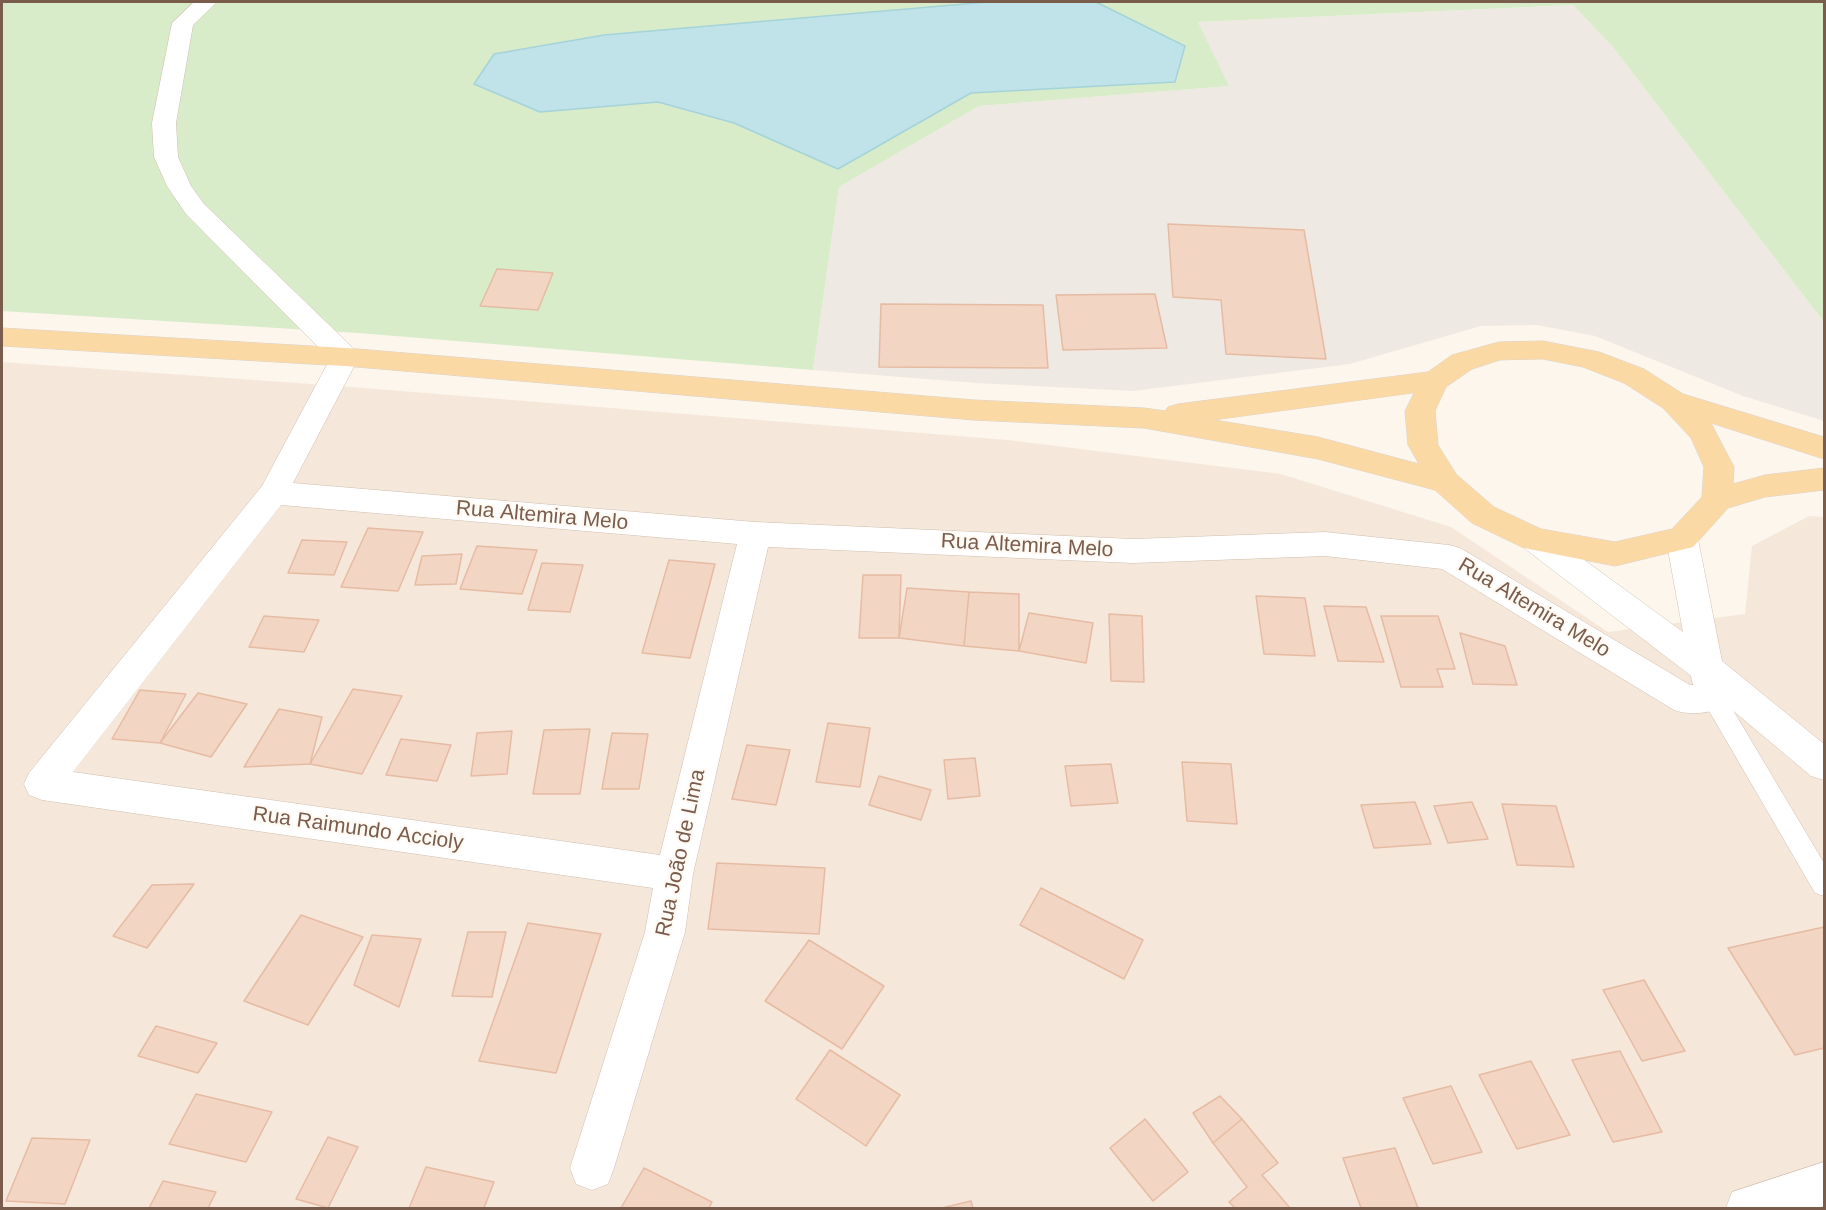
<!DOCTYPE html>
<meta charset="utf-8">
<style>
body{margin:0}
#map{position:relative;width:1826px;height:1210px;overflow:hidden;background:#fdf6ec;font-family:Helvetica,sans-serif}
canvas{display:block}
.frame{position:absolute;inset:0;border:3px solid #7a5c4d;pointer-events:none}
</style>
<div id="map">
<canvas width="1826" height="1210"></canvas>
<div class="frame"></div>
</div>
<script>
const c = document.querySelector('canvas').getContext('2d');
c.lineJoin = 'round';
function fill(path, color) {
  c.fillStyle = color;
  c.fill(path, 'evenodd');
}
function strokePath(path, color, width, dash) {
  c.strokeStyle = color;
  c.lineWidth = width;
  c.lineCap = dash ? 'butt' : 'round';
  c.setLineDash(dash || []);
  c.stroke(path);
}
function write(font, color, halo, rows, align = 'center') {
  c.font = font + ' Helvetica,sans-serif';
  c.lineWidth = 4.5;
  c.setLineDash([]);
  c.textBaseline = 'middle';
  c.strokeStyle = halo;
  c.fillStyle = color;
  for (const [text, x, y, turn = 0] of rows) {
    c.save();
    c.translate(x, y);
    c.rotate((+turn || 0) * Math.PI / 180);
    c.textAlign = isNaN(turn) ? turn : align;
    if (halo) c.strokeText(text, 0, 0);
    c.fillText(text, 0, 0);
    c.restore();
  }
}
fill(new Path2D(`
 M2 362 339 386 1008 440 1281 474 1451 527 1608 632 1745 614 1752 546 1809 516 1824 517V1208H2Z`), '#f5e8da');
fill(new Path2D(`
 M1573 5 1612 46 1824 322V421L1743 396 1595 336 1537 325 1481 326 1350 364 1133 391 976 383 813 370 839 187 979 106 1228 86 1198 22Z`), '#efe9e4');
fill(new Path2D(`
 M2 2H988L726 26 474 84 540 112 658 102 734 123 838 168 971 93 1175 82 1185 45 1096 2H1824V322L1612 46 1573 5 1198 22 1229 86 979 106 839 187 813 370 358 333 2 311Z`), '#d8ecc9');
const water = new Path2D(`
 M988 2H1096L1185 46 1175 82 971 93 838 169 734 123 658 102 540 112 474 84 494 54 604 35Z`);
fill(water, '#bfe3e8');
strokePath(water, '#a5d3da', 1.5);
const building = new Path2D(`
 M1168 224 1304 230 1326 359 1226 354 1221 300 1173 297Z
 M497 269 553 273 538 310 480 306Z
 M1155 294 1167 348 1063 350 1056 295Z
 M881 304 1043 305 1048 368 879 367Z
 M368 528 423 532 398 591 341 587Z
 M302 540 347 542 334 575 288 573Z
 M477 546 537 550 522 594 460 589Z
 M462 554 456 584 415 585 422 556Z
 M669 560 715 564 690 658 642 653Z
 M542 563 583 565 570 612 528 610Z
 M863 575H901L899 638H859Z
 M907 588 969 592 964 646 899 638Z
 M969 592 1019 594V651L964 646Z
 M1256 596 1305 598 1315 656 1264 654Z
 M1324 606 1366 607 1384 662 1338 661Z
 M1029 613 1093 623 1086 663 1019 651Z
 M1109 614 1142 616 1144 682 1111 681Z
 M264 616 319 620 304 652 249 647Z
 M1381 616H1438L1455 669H1437L1443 687H1401Z
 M1460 633 1505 646 1517 685 1473 684Z
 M353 689 402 696 362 774 310 764Z
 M140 690 186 694 160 743 112 739Z
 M198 693 247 704 211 757 160 743Z
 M279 709 322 717 310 764 244 767Z
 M828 723 870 728 860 787 816 782Z
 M590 729 580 794H533L544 730Z
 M512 731 507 774 471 776 477 733Z
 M612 733 648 734 639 789H602Z
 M401 739 451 745 437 781 386 775Z
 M747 745 790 750 776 805 732 799Z
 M975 758 980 796 948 799 944 760Z
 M1182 762 1231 764 1237 824 1187 821Z
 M1111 764 1118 803 1071 806 1065 766Z
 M879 776 931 790 921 820 869 805Z
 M1415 802 1431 844 1374 848 1361 805Z
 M1472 802 1488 839 1448 843 1434 806Z
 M1502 804 1556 806 1574 867 1517 865Z
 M717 863 825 868 819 934 708 929Z
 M194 884 147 948 113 936 152 885Z
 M1041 888 1143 940 1124 979 1020 925Z
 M301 915 363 937 308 1025 244 1001Z
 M528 923 601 934 556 1073 479 1061Z
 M1824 927V1048L1795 1055 1728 948Z
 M468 932H506L492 997 452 996Z
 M372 935 421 939 399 1007 354 985Z
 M809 940 884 986 842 1049 765 1001Z
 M1644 980 1685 1051 1642 1061 1603 990Z
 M156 1026 217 1043 198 1073 138 1056Z
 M830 1050 900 1095 866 1146 796 1099Z
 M1620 1051 1662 1132 1613 1142 1572 1060Z
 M1531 1061 1570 1135 1517 1149 1479 1075Z
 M1451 1086 1482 1152 1433 1164 1403 1098Z
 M196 1094 272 1112 246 1162 169 1144Z
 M1220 1096 1242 1119 1213 1143 1193 1113Z
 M1145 1119 1188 1172 1153 1201 1110 1148Z
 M1242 1119 1278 1163 1262 1175 1290 1208H1235L1229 1202 1247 1187 1213 1143Z
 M328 1137 358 1147 328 1208 296 1199Z
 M32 1138 90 1140 65 1204 6 1201Z
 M1395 1148 1418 1208H1361L1343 1158Z
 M426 1167 494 1182 484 1208H409Z
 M644 1168 712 1202 709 1208H621Z
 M163 1181 216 1192 208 1208H149Z
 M971 1201 973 1208H942Z`);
fill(building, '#f3d5c3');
strokePath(building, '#e6bba3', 1.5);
const service = new Path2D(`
 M1713 688 1721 690 1824 863V896L1815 893 1705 704 1702 697 1705 690Z`);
const minor = new Path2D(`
 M194 2H217L193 25 176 123 178 157 191 186 204 204 355 350 359 357 293 483 755 522 1133 539 1325 532 1449 545 1460 548 1690 685H1693L1689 668 1694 658 1706 654 1718 658 1730 697 1725 707C1708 713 1691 716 1674 710L1442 569 1325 556 1133 563 768 547 693 874 685 932 614 1168 608 1184 592 1190 576 1184 570 1168 645 932 653 888 42 800 29 795 24 784 29 773 262 486 330 359 186 214 167 186 154 157 152 123 172 23ZM281 505 737 544 660 855 73 772Z
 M1824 1162V1206L1817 1208H1726L1732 1192Z`);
const secondary = new Path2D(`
 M1682 527 1693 531 1698 539 1722 661 1824 744V780L1811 776 1694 678 1524 548 1519 540 1524 532 1535 528 1546 532 1683 632 1666 539 1671 531Z`);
const primary = new Path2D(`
 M2 328 345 348 974 400 1144 408 1165 411 1168 407 1178 404 1428 372 1452 355 1499 342 1543 341 1599 352 1644 369 1683 394 1824 437V459L1711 423 1734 467 1733 484 1765 475 1824 468V490L1765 497 1728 508 1693 547 1615 566 1524 548 1472 523 1435 490 1318 459 1144 428 974 420 345 366 2 346ZM1543 359 1583 367 1624 383 1663 408 1691 438 1704 467 1702 497 1672 529 1615 542 1541 529 1494 507 1456 474 1438 445 1435 411 1446 387 1472 369 1500 360ZM1414 393 1405 411 1408 445 1419 464 1318 437 1214 420Z`);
strokePath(service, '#d1beb0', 1);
strokePath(minor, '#d1beb0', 1);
strokePath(secondary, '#d6c0b0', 1);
strokePath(primary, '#dad1cd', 1);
fill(service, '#fff');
fill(minor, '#fff');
fill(secondary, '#fff');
fill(primary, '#fbd9a5');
write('21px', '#7a5c4d', '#fffaf3', [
 ["Rua Altemira Melo",542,516,5],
 ["Rua Altemira Melo",1027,546,3],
 ["Rua Altemira Melo",1534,608,31],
 ["Rua Raimundo Accioly",358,829,8],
 ["Rua João de Lima",681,853,-78]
]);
</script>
